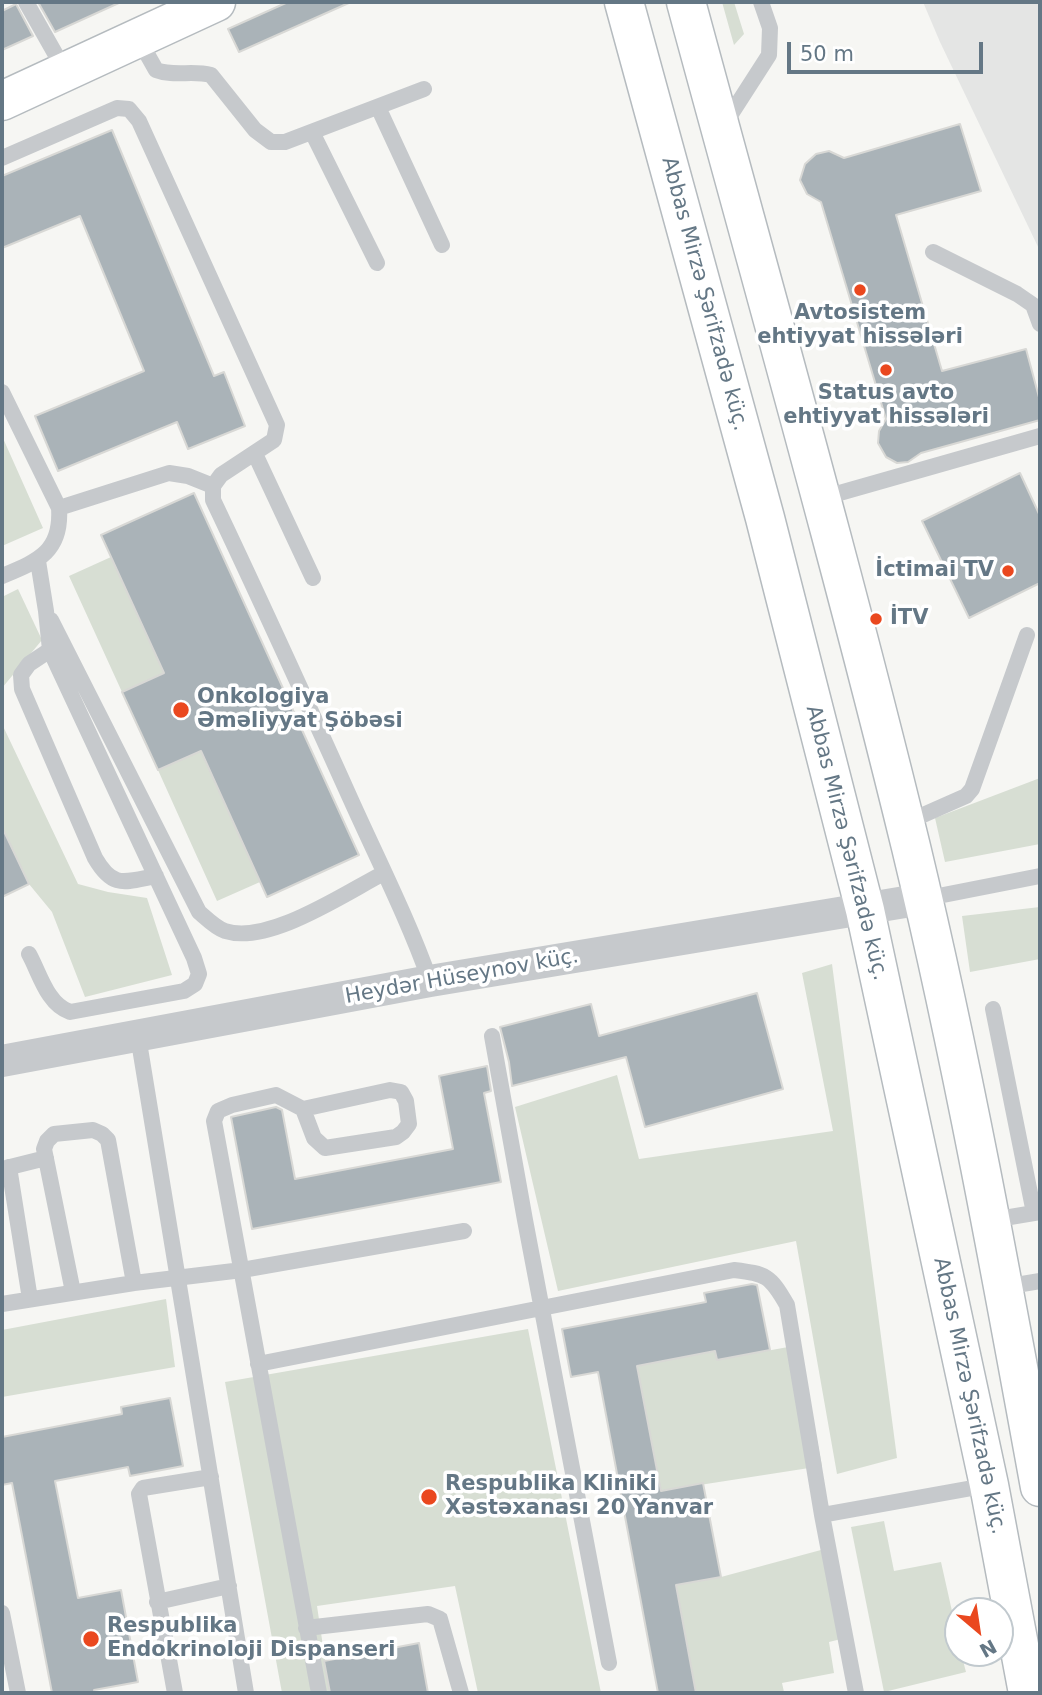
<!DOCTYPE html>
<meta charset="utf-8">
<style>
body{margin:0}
#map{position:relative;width:1042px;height:1695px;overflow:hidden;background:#f6f6f3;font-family:"DejaVu Sans",sans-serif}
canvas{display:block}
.frame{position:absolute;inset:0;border:4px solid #647785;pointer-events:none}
.north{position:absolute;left:944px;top:1597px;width:70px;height:70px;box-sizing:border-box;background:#fff;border:2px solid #c1c9ce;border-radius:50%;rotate:151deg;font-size:19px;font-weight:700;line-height:28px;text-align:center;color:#647785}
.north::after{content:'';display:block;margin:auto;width:24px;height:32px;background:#ea481f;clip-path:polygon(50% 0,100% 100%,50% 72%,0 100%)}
.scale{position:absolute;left:787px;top:42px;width:196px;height:32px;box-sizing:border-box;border:4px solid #647785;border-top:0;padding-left:9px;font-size:21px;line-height:24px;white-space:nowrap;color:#647785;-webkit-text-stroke:5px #fff;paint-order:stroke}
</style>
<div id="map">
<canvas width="1042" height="1695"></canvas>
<div class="frame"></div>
<div class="north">N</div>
<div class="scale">50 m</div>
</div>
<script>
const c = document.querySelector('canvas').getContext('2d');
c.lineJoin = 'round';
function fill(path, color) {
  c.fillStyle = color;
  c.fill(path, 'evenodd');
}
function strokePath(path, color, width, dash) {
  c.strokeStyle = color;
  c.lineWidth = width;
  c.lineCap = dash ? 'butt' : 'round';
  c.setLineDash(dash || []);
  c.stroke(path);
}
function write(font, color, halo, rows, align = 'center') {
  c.font = font + ' "DejaVu Sans",sans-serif';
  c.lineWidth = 7;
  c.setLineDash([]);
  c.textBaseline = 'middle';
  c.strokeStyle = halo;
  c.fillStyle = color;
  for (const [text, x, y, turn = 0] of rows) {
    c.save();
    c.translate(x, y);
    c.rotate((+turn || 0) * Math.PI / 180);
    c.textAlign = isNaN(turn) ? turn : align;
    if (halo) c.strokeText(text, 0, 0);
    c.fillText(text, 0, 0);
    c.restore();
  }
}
fill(new Path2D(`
 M923 2H1040V251L940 42Z`), '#e4e5e4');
fill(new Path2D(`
 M722 2H734L744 34 734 45Z
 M2 436 43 528 2 546Z
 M111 557 164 673 122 692 69 576Z
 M18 589 42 640 2 688V597Z
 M2 724 78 884 108 892 147 898 172 975 85 997 52 912 29 884 2 827Z
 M201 751 260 882 217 901 158 770Z
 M1040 778V844L945 862 935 818Z
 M1040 907V959L970 972 962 916Z
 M832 964 897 1458 837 1474 796 1241 558 1291 515 1107 617 1075 639 1159 833 1131 802 973Z
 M166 1299 175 1367 2 1397V1330Z
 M528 1329 601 1693H478L455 1586 317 1606 330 1693H282L225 1382Z
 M799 1345 822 1466 661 1491 637 1366 715 1351 717 1360Z
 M884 1521 894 1571 941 1562 958 1638V1653H961L966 1672 884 1692 851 1527Z
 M832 1547 849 1637 829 1642 834 1673 782 1683 784 1692 775 1693H696L676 1585 721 1577Z`), '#d7ded3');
const building = new Path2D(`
 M38 2H121L55 32Z
 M288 2H351L239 52 228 29Z
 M16 4 33 36 2 50V11Z
 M960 124 981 191 896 215 942 371 1026 349 1040 401V420L921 453 908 462 897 463 886 457 878 443 879 431 886 419 821 202 807 194 800 180 805 164 816 154 829 151 844 158Z
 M112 130 214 376 224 372 245 426 188 449 177 422 58 471 35 416 144 371 80 216 2 248V176Z
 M1020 473 1040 516V583L969 618 922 521Z
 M194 493 359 855 267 897 201 751 158 770 122 692 164 673 101 535Z
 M2 827 29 884 2 897Z
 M757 993 783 1089 645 1127 626 1057 512 1086 509 1062 500 1027 591 1004 599 1036Z
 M487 1066 491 1091 484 1093 501 1182 252 1229 231 1117 276 1107 282 1110 295 1179 453 1149 439 1076Z
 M752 1284 757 1285 770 1350 717 1360 715 1351 637 1366 661 1491 703 1483 721 1577 676 1585 696 1693H658L598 1372 571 1377 562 1329 706 1302 704 1293Z
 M170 1398 183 1466 130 1476 128 1467 55 1481 78 1598 121 1590 138 1682 94 1690 95 1693H52L12 1483 2 1485V1437L122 1414 121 1407Z
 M419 1643 428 1693H330L324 1661Z`);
fill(building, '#aab3b8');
strokePath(building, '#d8d8d5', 2);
const secondary = new Path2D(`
 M624 2 765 518 865 910 989 1485 1028 1693
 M686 2C762 283 842 564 911 847 962 1059 1001 1273 1040 1487
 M2 101 216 2`);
strokePath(secondary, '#b5bbbf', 41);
strokePath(new Path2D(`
 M26 2 65 71
 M138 38 156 70C174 77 192 70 211 75L255 130 271 142H285L424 89
 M378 107 442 245
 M724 125 769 55 770 28 761 2
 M312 132 377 263
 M2 158 117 108 129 109 139 121 277 425 274 440 221 475 213 486V500C260 599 306 700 351 800 378 860 408 919 430 981
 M933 252 1017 294 1033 305 1040 324
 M2 392 59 508C62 552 38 561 2 576
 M255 454 313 578
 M822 498 1040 436
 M59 508 169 473 188 476 213 486
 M51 620 199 912C207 919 216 928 225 931 269 945 345 893 384 873
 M50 650 29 664 21 675 22 689 95 858C113 889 124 882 156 876
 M905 823 966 796 972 789 1027 635
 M923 899 1040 876
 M29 954C40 974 47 1004 70 1012L184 991 195 984 199 974 194 958 50 650 46 611 38 561
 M993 1009 1034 1213
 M138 1036 246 1693
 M492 1036 525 1220 609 1663
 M303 1109 390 1090 401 1092 406 1101 409 1124 403 1132 396 1137 325 1148 314 1138 303 1109 276 1095 232 1105 218 1111 214 1121 319 1693
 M9 1167 30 1299
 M2 1169 46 1158
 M992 1220 1040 1212
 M1004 1287 1040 1281
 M73 1292 44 1149 47 1141 54 1134 93 1130 102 1134 108 1140 134 1283
 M2 1304 134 1283 242 1270 464 1231
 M258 1364 734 1270C766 1274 770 1275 787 1305L822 1515 856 1693
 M822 1515 989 1485
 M157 1602 229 1586
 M2 1613 18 1693
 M306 1628 428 1614 440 1619 461 1693
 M175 1693 139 1494 143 1488 211 1477`), '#c6c9cc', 16);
strokePath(new Path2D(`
 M2 1061 430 981 923 899`), '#c6c9cc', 32);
strokePath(secondary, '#fff', 38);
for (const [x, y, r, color] of [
 [860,290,7,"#ea481f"],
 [886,370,7,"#ea481f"],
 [1008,571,7,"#ea481f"],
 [876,619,7,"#ea481f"],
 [181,710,9,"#ea481f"],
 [429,1497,9,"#ea481f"],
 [91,1639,9,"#ea481f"]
]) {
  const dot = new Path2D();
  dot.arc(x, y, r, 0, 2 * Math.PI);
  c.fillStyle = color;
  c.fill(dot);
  strokePath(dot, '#fff', 2.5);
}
write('21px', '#647785', '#fff', [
 ["Abbas Mirzə Şərifzadə küç.",704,294,75],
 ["Abbas Mirzə Şərifzadə küç.",846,843,76],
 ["Heydər Hüseynov küç.",462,977,-10],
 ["Abbas Mirzə Şərifzadə küç.",969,1396,78]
]);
write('bold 21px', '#647785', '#fff', [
 ["Avtosistem",860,314,"center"],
 ["ehtiyyat hissələri",860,338,"center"],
 ["Status avto",886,394,"center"],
 ["ehtiyyat hissələri",886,418,"center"],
 ["İctimai TV",994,571,"right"],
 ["İTV",890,619],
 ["Onkologiya",197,698],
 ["Əməliyyat Şöbəsi",197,722],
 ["Respublika Kliniki",445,1485],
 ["Xəstəxanası 20 Yanvar",445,1509],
 ["Respublika",107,1627],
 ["Endokrinoloji Dispanseri",107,1651]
], 'left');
</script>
